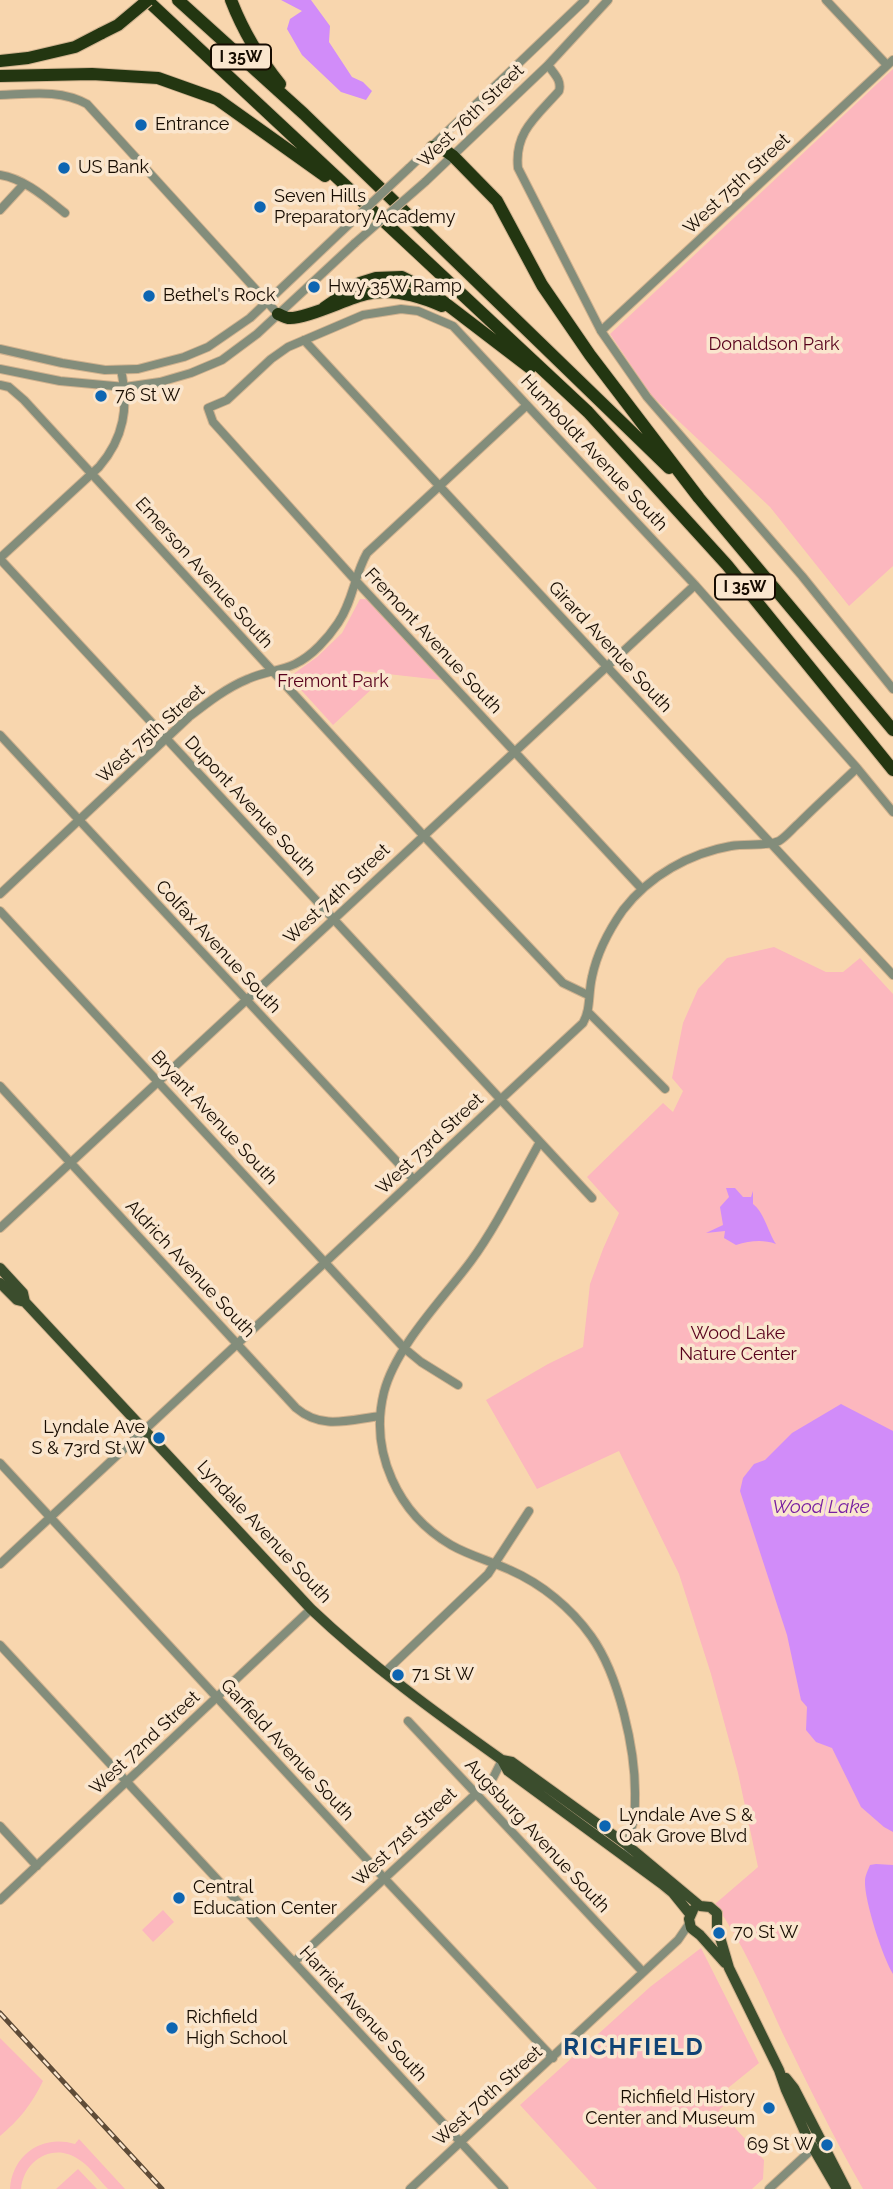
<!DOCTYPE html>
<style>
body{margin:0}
canvas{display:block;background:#f8d6ae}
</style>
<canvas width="893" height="2189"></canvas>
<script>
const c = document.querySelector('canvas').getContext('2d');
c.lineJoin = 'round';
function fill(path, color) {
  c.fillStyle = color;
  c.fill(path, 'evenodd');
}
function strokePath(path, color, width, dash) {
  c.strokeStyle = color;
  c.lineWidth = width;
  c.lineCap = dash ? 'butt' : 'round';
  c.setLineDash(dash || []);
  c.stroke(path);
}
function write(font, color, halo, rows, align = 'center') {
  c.font = font + ' Raleway,sans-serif';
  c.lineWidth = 7;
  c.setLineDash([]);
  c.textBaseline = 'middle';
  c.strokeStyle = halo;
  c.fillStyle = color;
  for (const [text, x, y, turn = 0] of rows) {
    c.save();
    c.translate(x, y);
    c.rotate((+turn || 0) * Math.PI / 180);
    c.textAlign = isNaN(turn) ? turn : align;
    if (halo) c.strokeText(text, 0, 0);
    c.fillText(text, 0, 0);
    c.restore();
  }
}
fill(new Path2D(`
 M893 69V566L849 606 770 507 651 395 610 334Z
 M360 599H368L441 680 361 671 375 686 333 725 292 680V675L317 657 342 633Z
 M774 947 826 972H843L860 958 893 994V2189H863C834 2138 808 2085 782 2032 762 1988 743 1943 715 1904L758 1867 738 1773 711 1674 679 1574 619 1451 537 1489 486 1400 548 1364 583 1347 590 1284 603 1249 619 1213 587 1177 663 1103 673 1112 683 1091 672 1078 683 1023 698 989 727 958Z
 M163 1910 174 1922 153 1942 142 1930Z
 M701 1948 759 2063 728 2088 729 2101 719 2110 764 2160 763 2179 752 2189H597L520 2105 650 1987Z
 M0 2038 43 2081C32 2104 19 2120 0 2136Z
 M79 2139 125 2189H108C99 2180 91 2168 81 2161 55 2141 24 2159 21 2189H10C12 2155 42 2134 75 2144Z
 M78 2169 97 2189H56Z`), '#fcb7be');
fill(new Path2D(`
 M281 0H311L330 26 329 42 352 77 363 82 372 91 366 100 341 92 302 55 287 29 290 19 302 11Z
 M726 1188H735L743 1197H751L753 1191V1204C764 1212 768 1232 776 1244 762 1239 750 1241 736 1245L724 1238 725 1231 706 1233 723 1225 720 1207 729 1197Z
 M841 1404 893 1431V1832L884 1827 861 1807 832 1748 816 1742 806 1730 807 1707 801 1700 787 1635 740 1491 743 1478 754 1464 765 1460 792 1433Z
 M876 1864 893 1865V1974C883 1958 864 1900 865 1881 865 1876 868 1870 870 1865Z`), '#d18cf9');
const minor = new Path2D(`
 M826 0 887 65
 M548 65C554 74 562 80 559 91 537 116 514 132 518 168L601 331 647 397 802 576 893 689
 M0 95C30 94 60 89 87 104L278 314
 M409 168 585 0
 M0 175C25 179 46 198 65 213
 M425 182 548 65 608 0
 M0 210 24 184
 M601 331 893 60
 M304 340 893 975
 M0 349 62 363 105 370 138 369 184 357 208 347 250 318 362 212
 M0 369 60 381 125 387 160 382 191 373 222 360 257 334 355 243
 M0 385 9 387 24 400 423 835 563 983 588 995
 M0 558 99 467C124 438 129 407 121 370
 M0 559 592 1198
 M0 735 414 1180
 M642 889 356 581 213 422 208 408 227 400 271 359 288 347 363 315 401 309 418 311 453 326 695 585 857 768 893 812
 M0 894 189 717C207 703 226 688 248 679 263 672 280 671 295 664 312 656 328 638 338 623 353 601 354 576 367 553L527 405
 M0 911 404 1348 421 1362 458 1385
 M589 1013 665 1089
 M0 1086 296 1408C322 1430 348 1420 380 1416
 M540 1142C518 1181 498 1224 471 1261 443 1299 396 1346 384 1392 369 1452 398 1514 451 1545 470 1556 491 1561 510 1570 542 1584 571 1608 591 1636 619 1675 636 1750 635 1798 635 1805 635 1812 634 1819 632 1829 627 1839 628 1850
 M0 1228 695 585
 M0 1463 384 1878 553 2058
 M0 1564 583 1023C591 1009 588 994 592 977 597 953 609 930 623 910 649 876 690 853 731 846 746 843 765 847 779 841 786 837 793 828 799 823 818 804 838 786 857 768
 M0 1645 504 2189
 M384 1673 488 1574 529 1511
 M408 1721 643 1972
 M0 1826 37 1866
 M0 1900 311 1609
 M294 1962 493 1778 502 1760
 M410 2189 678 1940 689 1924
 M769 2189 808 2153 817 2147`);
const major = new Path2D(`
 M0 1268 23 1293 25 1302 311 1609C370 1665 436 1713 502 1760L508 1771 662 1884 673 1893 690 1914
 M0 1283 17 1300 25 1302
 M502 1760 512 1762 627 1845 700 1906 710 1907 717 1913V1927L729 1968 779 2070 786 2090 808 2139 837 2189
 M693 1910 689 1919 691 1928 700 1935 725 1963
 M786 2078 794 2088 846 2189`);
const highway = new Path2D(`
 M147 0 588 412 727 565 893 770
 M178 0 304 114 669 468
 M231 0C243 31 259 58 280 84
 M0 61 28 58 75 47 102 33
 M0 76 92 74 158 78 217 99 325 176
 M432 147 443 149 453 156 497 201 542 285 590 355 699 498 893 730
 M324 308 360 283 376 278 402 277 428 290 530 368
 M278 314C281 315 284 317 288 318 304 320 348 298 367 294 393 288 419 296 442 306`);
strokePath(minor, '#d0b28f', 10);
strokePath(major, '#d0b28f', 12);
strokePath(highway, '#d0b28f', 14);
strokePath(minor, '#838d7b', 8);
strokePath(major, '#3b4d2d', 10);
strokePath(highway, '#233611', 12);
const rail = new Path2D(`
 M0 2013 162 2189`);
strokePath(rail, '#5f4c38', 5);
strokePath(rail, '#fae6ce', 2.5, [8]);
const minorBridge = new Path2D(`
 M362 212 409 168
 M355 243 425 182`);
const highwayBridge = new Path2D(`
 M102 33 118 25 148 0`);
strokePath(minorBridge, '#d0b28f', 10, []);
strokePath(highwayBridge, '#d0b28f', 14, []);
strokePath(minorBridge, '#838d7b', 8);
strokePath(highwayBridge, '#233611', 12);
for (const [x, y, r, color] of [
 [141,125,7,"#0d65b2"],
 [64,168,7,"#0d65b2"],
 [260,207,7,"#0d65b2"],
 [314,287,7,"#0d65b2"],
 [149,296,7,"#0d65b2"],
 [101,396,7,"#0d65b2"],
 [159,1438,7,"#0d65b2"],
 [398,1675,7,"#0d65b2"],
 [605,1826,7,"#0d65b2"],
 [179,1898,7,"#0d65b2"],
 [719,1933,7,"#0d65b2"],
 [172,2028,7,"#0d65b2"],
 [769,2108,7,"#0d65b2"],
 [827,2145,7,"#0d65b2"]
]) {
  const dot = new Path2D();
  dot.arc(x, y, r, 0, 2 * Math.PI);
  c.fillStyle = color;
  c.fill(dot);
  strokePath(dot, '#fae6ce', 2.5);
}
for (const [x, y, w] of [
 [241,57,60],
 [745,587,60]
]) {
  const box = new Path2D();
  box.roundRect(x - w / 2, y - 12.5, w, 25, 5);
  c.fillStyle = '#fae6ce';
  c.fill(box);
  strokePath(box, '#170c01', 2);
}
write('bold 16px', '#170c01', null, [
 ["I 35W",241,57],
 ["I 35W",745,587]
]);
write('18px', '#170c01', '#fae6ce', [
 ["West 76th Street",471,116,-44],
 ["West 75th Street",737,184,-43],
 ["Humboldt Avenue South",594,453,47],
 ["Emerson Avenue South",204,573,48],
 ["Fremont Avenue South",433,641,47],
 ["Girard Avenue South",610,647,47],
 ["West 75th Street",151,734,-42],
 ["Dupont Avenue South",250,806,47],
 ["West 74th Street",337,894,-43],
 ["Colfax Avenue South",218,947,47],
 ["Bryant Avenue South",214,1118,47],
 ["West 73rd Street",430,1144,-43],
 ["Aldrich Avenue South",190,1269,47],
 ["Lyndale Avenue South",264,1532,47],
 ["West 72nd Street",145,1743,-43],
 ["Garfield Avenue South",287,1750,47],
 ["Augsburg Avenue South",537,1836,47],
 ["West 71st Street",405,1837,-43],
 ["Harriet Avenue South",363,2014,47],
 ["West 70th Street",488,2096,-42]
]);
write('18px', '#170c01', '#fae6ce', [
 ["Entrance",155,125],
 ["US Bank",78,168],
 ["Seven Hills",274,197],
 ["Preparatory Academy",274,218],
 ["Hwy 35W Ramp",328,287],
 ["Bethel's Rock",163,296],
 ["76 St W",115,396],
 ["Lyndale Ave",145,1428,"right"],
 ["S & 73rd St W",145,1449,"right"],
 ["71 St W",412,1675],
 ["Lyndale Ave S &",619,1816],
 ["Oak Grove Blvd",619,1837],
 ["Central",193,1888],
 ["Education Center",193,1909],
 ["70 St W",733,1933],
 ["Richfield",186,2018],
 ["High School",186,2039],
 ["Richfield History",755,2098,"right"],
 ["Center and Museum",755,2119,"right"],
 ["69 St W",813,2145,"right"]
], 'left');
write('18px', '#58001c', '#fae6ce', [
 ["Donaldson Park",774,345],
 ["Fremont Park",333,682],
 ["Wood Lake",738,1334],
 ["Nature Center",738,1355]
]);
write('italic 19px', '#791fa1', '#fae6ce', [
 ["Wood Lake",821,1507]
]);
c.letterSpacing = '2px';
write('bold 24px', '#104375', '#fae6ce', [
 ["RICHFIELD",634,2048]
]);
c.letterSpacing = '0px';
</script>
